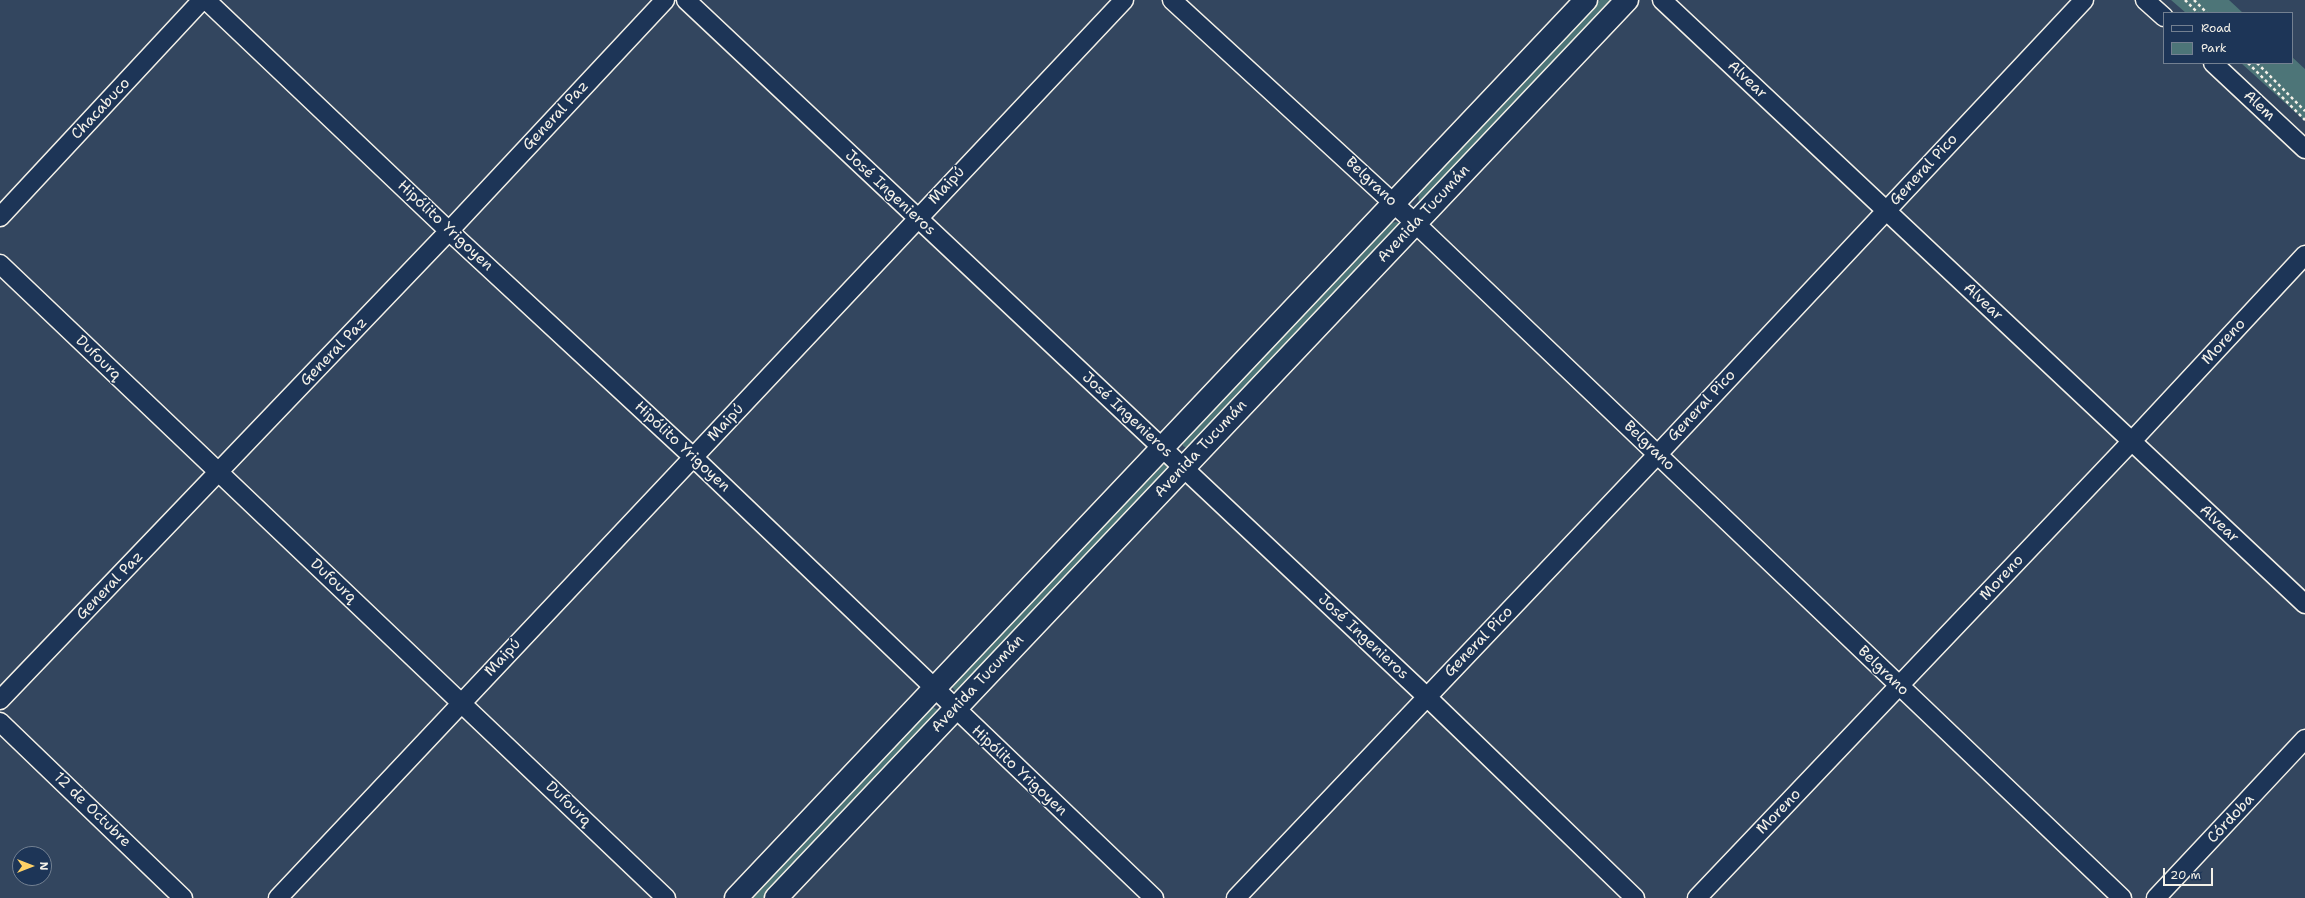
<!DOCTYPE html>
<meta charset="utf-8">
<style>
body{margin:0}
#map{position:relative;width:2305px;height:898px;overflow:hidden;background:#33465f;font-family:"Shantell Sans",sans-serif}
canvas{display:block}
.legend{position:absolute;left:2163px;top:12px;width:130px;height:52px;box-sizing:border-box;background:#1d3557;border:1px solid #738091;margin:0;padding:5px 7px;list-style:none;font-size:12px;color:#f4f1e8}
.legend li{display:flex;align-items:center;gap:8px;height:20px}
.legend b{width:20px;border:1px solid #738091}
.north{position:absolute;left:12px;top:846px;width:40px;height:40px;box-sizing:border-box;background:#1d3557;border:1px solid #738091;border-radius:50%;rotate:90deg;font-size:11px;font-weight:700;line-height:16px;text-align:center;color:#f4f1e8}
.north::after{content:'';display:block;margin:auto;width:14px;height:18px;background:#ffd166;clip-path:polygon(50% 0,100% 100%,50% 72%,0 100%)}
.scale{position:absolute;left:2163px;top:868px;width:50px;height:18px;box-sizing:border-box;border:2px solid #f4f1e8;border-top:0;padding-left:5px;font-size:12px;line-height:14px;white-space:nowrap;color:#f4f1e8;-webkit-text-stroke:3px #1d3557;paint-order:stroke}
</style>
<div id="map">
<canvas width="2305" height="898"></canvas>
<ul class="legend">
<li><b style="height:5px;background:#1d3557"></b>Road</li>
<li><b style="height:11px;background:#4d7578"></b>Park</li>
</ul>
<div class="north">N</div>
<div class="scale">20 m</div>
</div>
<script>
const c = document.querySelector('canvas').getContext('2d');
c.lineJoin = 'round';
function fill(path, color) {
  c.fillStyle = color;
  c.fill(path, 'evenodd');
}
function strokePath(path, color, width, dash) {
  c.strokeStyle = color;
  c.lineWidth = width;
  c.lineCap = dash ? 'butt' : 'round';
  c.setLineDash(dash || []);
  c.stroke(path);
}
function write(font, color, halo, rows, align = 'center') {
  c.font = font + ' "Shantell Sans",sans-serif';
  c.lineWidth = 3;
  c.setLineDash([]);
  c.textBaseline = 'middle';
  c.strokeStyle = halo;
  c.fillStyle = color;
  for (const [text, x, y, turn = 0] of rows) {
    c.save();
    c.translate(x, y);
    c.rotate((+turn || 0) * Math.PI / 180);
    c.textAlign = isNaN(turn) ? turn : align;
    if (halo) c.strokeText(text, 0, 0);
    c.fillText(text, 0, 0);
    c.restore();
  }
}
fill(new Path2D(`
 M1600 0H1617L1429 203 1419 202 1418 193Z
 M2171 0H2229L2243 13H2186Z
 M2292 57 2305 69V121L2241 63H2292Z
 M1397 222 1403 227 1190 450 1183 446 1182 441 1389 223Z
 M1164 464 1170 465 1173 472 968 691 956 692 952 687 1005 627Z
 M931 706 938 710 941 719 771 898H752Z`), '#4d7578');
const street = new Path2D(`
 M206 0 449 231 693 457 1154 898
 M686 0 1427 697 1635 898
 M1172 0 1415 223 2122 898
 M1662 0 2305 604
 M2145 0 2164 17
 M2213 63 2305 149
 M0 217 202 0
 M0 264 666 898
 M0 700 449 231 665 0
 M0 722 183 898
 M278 898 1124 0
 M1236 898 1658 454 2084 0
 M1697 898 2131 442 2305 255
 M2156 898 2305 739`);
const primary = new Path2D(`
 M736 898 1586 0
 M776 898 1627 0`);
strokePath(street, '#f4f1e8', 21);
strokePath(primary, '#f4f1e8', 25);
strokePath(new Path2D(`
 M2185 0 2198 13
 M2194 0 2207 13
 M2248 63 2305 120
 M2257 63 2305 111`), '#f4f1e8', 2.5, [3, 3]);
strokePath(street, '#1d3557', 18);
strokePath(primary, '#1d3557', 22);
write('15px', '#f4f1e8', '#1d3557', [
 ["Alvear",1747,80,43],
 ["Alem",2259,106,43],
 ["Chacabuco",101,109,-47],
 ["General Paz",556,116,-47],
 ["General Pico",1924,170,-47],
 ["Belgrano",1371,182,43],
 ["Maipú",947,186,-47],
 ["José Ingenieros",890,193,43],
 ["Avenida Tucumán",1424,214,-47],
 ["Hipólito Yrigoyen",445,226,43],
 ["Alvear",1983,302,43],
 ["Moreno",2224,342,-47],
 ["General Paz",334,352,-46],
 ["Dufourq",98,358,44],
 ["General Pico",1702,406,-47],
 ["José Ingenieros",1127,415,43],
 ["Maipú",726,423,-47],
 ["Belgrano",1649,446,44],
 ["Hipólito Yrigoyen",682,447,43],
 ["Avenida Tucumán",1201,449,-47],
 ["Alvear",2219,524,43],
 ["Moreno",2002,578,-47],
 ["Dufourq",333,581,43],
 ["General Paz",110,586,-46],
 ["José Ingenieros",1363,637,43],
 ["General Pico",1479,642,-46],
 ["Maipú",503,658,-47],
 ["Belgrano",1883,671,44],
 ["Avenida Tucumán",978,684,-47],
 ["Hipólito Yrigoyen",1019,771,43],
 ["Dufourq",568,804,44],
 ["12 de Octubre",92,810,44],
 ["Moreno",1779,812,-46],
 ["Córdoba",2231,819,-47]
]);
</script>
